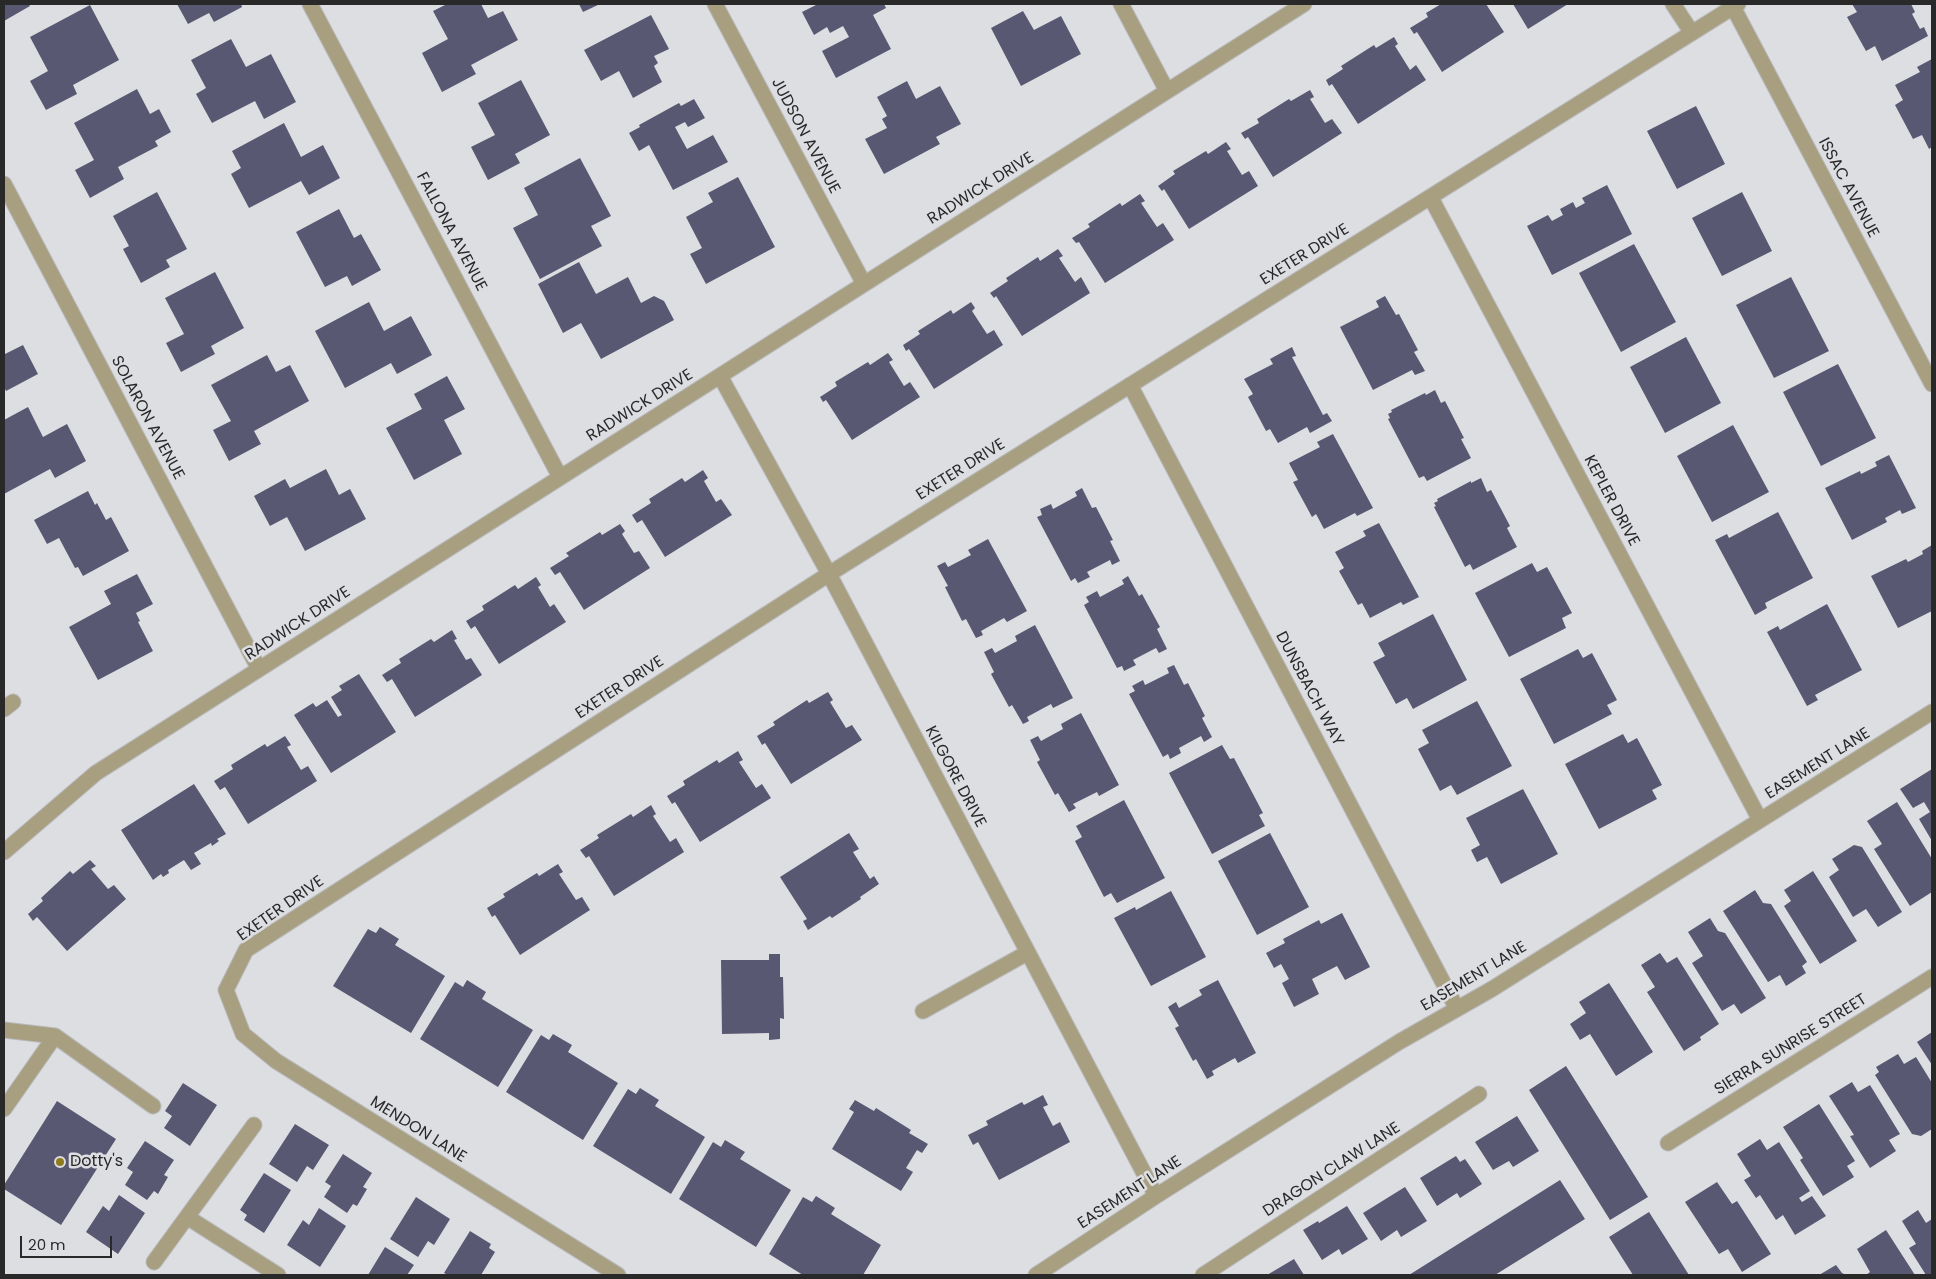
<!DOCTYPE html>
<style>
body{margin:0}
#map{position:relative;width:1936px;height:1279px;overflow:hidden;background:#dddee2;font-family:Poppins,sans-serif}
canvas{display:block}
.frame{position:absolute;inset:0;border:5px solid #29292a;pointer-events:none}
.scale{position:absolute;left:20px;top:1236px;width:92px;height:22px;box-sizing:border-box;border:2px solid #29292a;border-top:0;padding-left:6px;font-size:15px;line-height:18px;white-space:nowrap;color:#29292a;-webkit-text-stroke:4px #dddee2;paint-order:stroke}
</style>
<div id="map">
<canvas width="1936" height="1279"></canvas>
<div class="frame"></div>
<div class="scale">20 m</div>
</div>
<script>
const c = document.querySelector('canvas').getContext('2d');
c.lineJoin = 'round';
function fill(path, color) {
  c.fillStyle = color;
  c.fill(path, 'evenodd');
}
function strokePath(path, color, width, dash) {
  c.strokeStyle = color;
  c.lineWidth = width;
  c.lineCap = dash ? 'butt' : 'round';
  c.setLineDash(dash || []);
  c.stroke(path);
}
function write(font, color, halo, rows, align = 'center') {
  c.font = font + ' Poppins,sans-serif';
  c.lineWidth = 5;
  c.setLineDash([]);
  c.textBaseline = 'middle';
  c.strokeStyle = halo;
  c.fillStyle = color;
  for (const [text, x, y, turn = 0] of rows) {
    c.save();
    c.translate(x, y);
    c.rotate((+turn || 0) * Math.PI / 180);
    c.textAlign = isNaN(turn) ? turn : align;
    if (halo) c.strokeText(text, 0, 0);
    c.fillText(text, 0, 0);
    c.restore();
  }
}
fill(new Path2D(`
 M4 4H29L30 6 4 21Z
 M177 4H241L242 7 214 22 209 13 188 24Z
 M447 4H481L488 18 503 11 518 40 471 65 476 74 442 92 422 53 448 39 433 11Z
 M579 4H600L583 12Z
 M818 4H884L886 8 873 15 891 49 836 78 822 51 849 37 843 26 830 33 827 27 814 35 802 12Z
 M1441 4H1486L1504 32 1442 72 1417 32 1414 34 1410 28 1428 17 1426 13Z
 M1513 4H1568L1528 29Z
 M1852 4H1911L1915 12 1912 14 1920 29 1924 27 1928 36 1882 61 1875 46 1866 51 1847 17 1857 12Z
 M90 5 119 60 73 85 77 94 46 110 30 81 48 71 30 37Z
 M1023 11 1034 30 1061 16 1081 54 1021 86 991 28Z
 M651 15 669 49 654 56 658 63 654 66 662 82 633 98 619 71 601 81 584 50Z
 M1394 37 1398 44 1395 46 1410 70 1416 65 1426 80 1358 124 1332 84 1329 86 1326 80 1343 69 1341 66 1374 45 1376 48Z
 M231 39 246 67 271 54 296 102 264 119 255 101 212 123 196 94 206 88 191 60Z
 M1932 59V147L1929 149 1922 135 1913 139 1895 105 1903 100 1895 85 1920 72 1917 67Z
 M521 80 550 135 515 154 520 163 488 180 471 147 495 135 478 103Z
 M907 81 916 99 940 86 961 124 936 137 940 144 884 174 865 139 887 128 882 119 887 116 877 97Z
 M137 89 150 114 159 109 171 132 155 141 158 146 118 167 124 179 90 198 75 170 94 160 74 123Z
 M1310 90 1314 97 1310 99 1325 123 1332 119 1342 133 1273 177 1248 137 1245 139 1241 133 1259 123 1257 119 1289 99 1291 101Z
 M694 99 705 118 688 127 685 122 675 127 687 149 713 135 728 162 673 190 649 145 639 151 629 133 640 127 639 125 679 103 681 106Z
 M1696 106 1725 164 1677 189 1647 131Z
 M284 123 301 157 323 145 340 178 309 195 301 181 249 208 231 174 241 168 232 151Z
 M1226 142 1231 149 1227 151 1242 175 1249 171 1258 186 1189 229 1164 189 1162 191 1158 186 1175 174 1173 171 1206 151 1208 154Z
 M580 158 611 216 591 226 602 246 540 279 513 228 538 215 524 188Z
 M738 177 775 247 706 284 690 254 702 248 686 217 713 202 708 193Z
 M1607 185 1632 234 1552 275 1527 226 1548 215 1552 221 1563 215 1560 209 1573 202 1576 208 1585 203 1582 198Z
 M157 192 187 249 166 260 170 267 141 283 123 249 129 246 113 216Z
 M1742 192 1772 251 1722 276 1692 218Z
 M1140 194 1145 201 1141 203 1157 227 1163 223 1174 240 1105 283 1079 242 1076 243 1072 238 1090 227 1088 224 1120 203 1122 206Z
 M339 209 354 238 361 234 381 270 352 286 347 276 325 287 296 232Z
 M1634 244 1676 322 1621 352 1579 273Z
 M1058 249 1063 256 1059 258 1075 282 1081 277 1090 293 1022 336 996 296 994 298 990 293 1008 281 1006 278 1038 257 1040 261Z
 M579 262 596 294 628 277 641 303 654 296 664 301 674 320 601 359 581 323 563 333 538 284Z
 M215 272 244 328 211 346 215 354 181 372 166 343 184 334 165 298Z
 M1791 277 1829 351 1774 378 1736 305Z
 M1385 296 1396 315 1399 314 1418 350 1414 352 1425 371 1415 375 1412 370 1373 390 1340 327 1379 307 1376 301Z
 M369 302 384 331 411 316 432 355 397 374 391 363 345 388 315 331Z
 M971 302 975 308 972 311 987 334 994 330 1003 345 934 389 909 349 906 351 903 345 920 334 918 331 951 310 953 314Z
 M1686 337 1721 403 1665 433 1630 367Z
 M23 345 38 374 6 391 4 387V352L5 354Z
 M1292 347 1296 356 1292 357 1323 415 1327 413 1332 421 1310 433 1307 427 1278 443 1270 429 1266 431 1248 397 1253 394 1244 379 1273 364 1270 359Z
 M888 353 893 360 889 362 904 386 910 382 920 397 852 440 826 400 823 402 820 397 837 386 835 382 868 362 870 365Z
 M267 355 276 372 290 365 309 401 254 431 261 444 229 461 213 430 231 421 211 385Z
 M1838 364 1876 438 1821 466 1783 392Z
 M447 376 465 409 444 420 462 454 414 480 386 428 422 409 414 394Z
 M1435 390 1441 403 1445 401 1464 438 1461 439 1471 458 1427 481 1424 476 1419 478 1388 419 1390 418 1388 414 1392 412 1391 410 1425 393 1426 395Z
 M28 407 43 437 67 424 86 461 55 478 50 469 4 494V420Z
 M1733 425 1769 492 1712 522 1677 456Z
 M1333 434 1373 508 1357 516 1355 513 1324 529 1316 514 1312 517 1293 482 1298 480 1289 463 1320 447 1317 442Z
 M1889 455 1916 508 1902 514 1900 510 1885 518 1887 522 1852 540 1825 488 1860 471 1861 474 1877 466 1875 462Z
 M326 469 339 495 350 489 366 519 305 551 287 517 270 526 254 496 285 479 290 488Z
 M703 470 708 478 704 481 716 502 721 499 732 515 665 557 642 520 637 523 632 515 651 503 649 499 682 478 685 482Z
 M1481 478 1487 492 1491 490 1510 526 1507 528 1517 547 1473 570 1470 564 1465 567 1434 507 1436 506 1434 503 1438 501 1437 499 1471 481V483Z
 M1082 488 1092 508 1096 507 1113 540 1110 541 1120 561 1112 565 1110 560 1087 572 1090 577 1078 583 1075 578 1071 581 1037 517 1042 515 1040 509 1051 504 1053 509 1077 496 1075 492Z
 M88 491 95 505 97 503 106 520 111 517 129 551 83 576 78 567 75 568 59 538 47 544 34 520Z
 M1778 512 1813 578 1765 603 1767 608 1755 615 1715 540 1727 534 1729 538Z
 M1379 523 1419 597 1403 605 1401 602 1370 618 1362 603 1358 605 1339 571 1344 568 1335 552 1366 536 1363 531Z
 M620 524 625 531 622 534 634 553 639 551 650 568 584 610 560 572 555 575 550 568 569 556 566 553 600 532 602 535Z
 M988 539 1027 611 1007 622 1004 618 981 631 983 635 976 638 966 619 962 621 945 587 948 586 937 566 945 562 948 567 971 555 968 550Z
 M1932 545V611L1898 628 1871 576 1906 559 1908 562 1923 554 1922 551Z
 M1532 563 1537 572 1547 567 1572 613 1562 618 1566 628 1509 657 1475 593Z
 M137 574 153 604 136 613 140 621 138 622 153 651 98 680 69 627 111 604 104 591Z
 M1128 576 1139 596 1142 594 1160 627 1157 629 1167 649 1159 653 1156 648 1133 660 1136 665 1124 671 1122 666 1117 668 1084 605 1089 602 1086 597 1097 591 1100 597 1124 584 1122 580Z
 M536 577 541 585 538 587 550 607 554 604 566 622 499 664 475 626 471 629 466 621 484 610 482 606 515 585 518 589Z
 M1827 604 1862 670 1815 695 1818 700 1807 706 1767 632 1778 626 1780 630Z
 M1433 614 1467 680 1413 709 1407 698 1396 704 1373 662 1385 656 1378 643Z
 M1035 625 1073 698 1053 708 1051 704 1027 717 1029 721 1023 724 1012 705 1009 707 991 674 994 672 984 652 992 648 995 653 1017 641 1015 636Z
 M452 630 457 639 454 640 466 660 471 658 482 675 415 717 392 679 387 682 382 675 401 663 399 659 431 639 434 642Z
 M1578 649 1583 658 1592 653 1617 700 1607 705 1612 714 1554 744 1520 679Z
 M1174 665 1184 685 1188 683 1205 716 1202 718 1212 737 1204 742 1201 736 1179 748 1181 753 1170 759 1168 754 1163 757 1129 694 1135 691 1132 686 1143 680 1145 685 1169 673 1167 668Z
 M359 674 396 732 331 773 294 715 313 703 316 707 327 700 338 717 342 715 331 697 342 690 339 686Z
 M828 692 833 700 830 702 846 728 852 725 862 740 791 784 765 743 762 745 757 736 775 725 773 722 807 700 809 703Z
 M1477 701 1512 766 1457 795 1451 785 1440 791 1418 749 1429 743 1422 730Z
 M1081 713 1119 785 1099 796 1097 792 1073 804 1076 808 1069 812 1058 793 1055 795 1037 762 1040 760 1030 740 1038 736 1041 741 1063 729 1061 724Z
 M1623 734 1628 743 1637 738 1662 785 1652 790 1657 799 1599 829 1565 764Z
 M285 736 291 745 287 747 301 770 308 766 317 781 248 824 225 787 220 790 214 781 233 769 231 765 265 744 267 747Z
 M1222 745 1230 759 1234 758 1263 813 1259 815 1265 826 1212 854 1169 773Z
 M738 751 743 760 739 762 756 788 762 784 771 798 700 842 675 802 672 804 667 796 685 785 683 781 717 760 719 763Z
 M1932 769V841L1919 819 1930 812 1924 802 1913 808 1900 789Z
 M194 784 226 834 217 839 219 841 212 846 211 843 194 853 201 864 191 870 184 860 168 870 169 873 163 877 161 874 153 880 121 830Z
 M1523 789 1558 854 1501 884 1487 857 1477 862 1471 850 1480 845 1466 818Z
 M1124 800 1165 878 1117 903 1111 893 1104 897 1075 841 1082 837 1076 826Z
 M1897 802 1932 859V892L1910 906 1874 849 1882 844 1867 821Z
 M651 805 656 814 653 816 670 842 676 838 684 852 614 896 589 856 586 858 580 850 599 838 597 835 631 814 633 817Z
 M849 833 859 849 853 852 870 879 874 876 879 884 860 897 861 899 832 918 830 916 808 930 803 921 807 919 780 877Z
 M1270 833 1309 907 1257 935 1218 861Z
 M1854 845 1862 847 1902 912 1878 927 1866 909 1853 917 1829 877 1839 870 1832 859Z
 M90 860 96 866 91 869 108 889 114 885 126 899 67 951 37 917 33 921 28 914 43 901 41 898 70 871 73 874Z
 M558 864 563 872 559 874 576 900 582 897 590 910 520 955 495 915 492 917 487 908 505 897 503 894 537 873 539 876Z
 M1813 871 1857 941 1820 964 1784 906 1791 901 1784 890Z
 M1755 890 1763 903 1771 904 1807 962 1802 966 1806 973 1786 986 1780 975 1768 982 1723 911Z
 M1171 891 1206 957 1151 986 1114 918 1135 907 1136 910Z
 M1342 913 1370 967 1345 980 1337 966 1312 979 1319 994 1294 1007 1282 983 1289 979 1281 964 1274 968 1266 953 1285 943 1283 939 1319 920 1321 924Z
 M1710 918 1718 931 1725 933 1766 998 1741 1014 1734 1004 1722 1011 1692 963 1703 956 1688 932Z
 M380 927 399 939 395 945 445 976 411 1033 333 986 368 929 376 933Z
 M1660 953 1667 963 1677 957 1719 1024 1700 1037 1701 1040 1684 1051 1647 992 1655 987 1641 965Z
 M769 954H780V977H783L784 1019 780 1018V1039L769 1040V1033L722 1034 721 960H769Z
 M467 980 486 992 482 999 533 1030 498 1087 420 1039 455 982 463 987Z
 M1218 980 1256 1053 1238 1063 1235 1058 1212 1071 1214 1075 1207 1079 1196 1059 1193 1061 1175 1028 1179 1026 1168 1007 1176 1002 1179 1008 1202 995 1199 990Z
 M1609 983 1653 1052 1616 1076 1590 1034 1580 1040 1570 1024 1586 1013 1579 1002Z
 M1932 1032V1065L1917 1042Z
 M553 1034 572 1045 568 1052 618 1083 583 1140 506 1092 541 1035 549 1040Z
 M1898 1054 1904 1064 1916 1057 1932 1083V1129L1921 1136 1912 1134 1875 1075 1879 1072 1876 1067Z
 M1566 1066 1648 1197 1610 1220 1529 1090Z
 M1852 1082 1858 1092 1870 1085 1900 1134 1889 1140 1896 1151 1870 1168 1850 1136 1854 1135 1829 1096Z
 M183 1083 217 1105 190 1146 164 1128 172 1116 165 1111Z
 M640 1088 659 1100 655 1106 705 1137 671 1194 593 1146 628 1089 636 1094Z
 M1043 1095 1048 1105 1043 1107 1053 1126 1060 1122 1070 1142 999 1180 978 1142 973 1145 968 1135 988 1125 986 1121 1022 1102 1024 1105Z
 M855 1100 874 1111 876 1108 911 1130 909 1133 928 1144 922 1153 917 1150 906 1168 913 1172 901 1191 832 1149 854 1112 849 1109Z
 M57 1101 116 1139 61 1225 4 1189V1185Z
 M1819 1104 1855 1161 1847 1166 1854 1177 1823 1196 1800 1160 1803 1158 1783 1127Z
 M1517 1116 1539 1151 1513 1167 1509 1161 1493 1170 1475 1142Z
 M295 1124 329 1145 313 1170 307 1166 297 1182 269 1164Z
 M1760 1139 1767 1150 1779 1142 1810 1191 1799 1198 1802 1202 1812 1196 1826 1216 1795 1235 1783 1215 1776 1220 1760 1195 1756 1198 1744 1180 1751 1176 1737 1154Z
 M725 1140 745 1152 740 1159 791 1190 756 1247 679 1199 713 1142 721 1147Z
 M145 1141 174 1160 164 1175 168 1177 158 1194 154 1191 147 1200 125 1185 133 1172 127 1168Z
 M343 1154 372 1173 363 1187 367 1189 357 1206 353 1204 347 1213 324 1197 331 1186 325 1182Z
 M1456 1156 1460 1162 1465 1159 1482 1184 1460 1198 1457 1193 1437 1206 1420 1178Z
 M264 1173 291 1190 264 1233 244 1220 247 1215 240 1210Z
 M1560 1180 1585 1219 1495 1275H1409Z
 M1717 1182 1732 1204 1737 1201 1771 1254 1742 1272 1728 1249 1719 1254 1685 1202Z
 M1405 1187 1427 1221 1401 1237 1397 1230 1381 1241 1363 1213Z
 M119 1195 145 1213 118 1254 86 1232 103 1206 109 1211Z
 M816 1196 835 1208 831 1214 881 1245 863 1275H803L769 1254 803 1197 812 1202Z
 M416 1197 450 1219 434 1245 428 1241 418 1257 390 1239Z
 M1347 1206 1368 1239 1342 1255 1339 1249 1322 1260 1303 1230 1318 1221 1319 1223Z
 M319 1208 346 1226 320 1267 287 1245 303 1220 309 1225Z
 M1918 1210 1926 1223 1932 1219V1275H1926L1909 1248 1916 1244 1902 1221Z
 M1649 1212 1689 1275H1633L1609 1237Z
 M1886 1230 1915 1275H1866L1870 1272 1857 1249Z
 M470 1231 491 1244 489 1248 495 1252 481 1275H448L444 1273Z
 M385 1247 414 1265 407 1275H368Z
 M1294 1259 1304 1275H1267Z
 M1836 1265 1842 1273 1846 1275H1819Z`), '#585872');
const minor = new Path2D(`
 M310 4 560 477
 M715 4 864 284
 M1121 4 1167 91
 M1673 4 1692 33
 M1733 7 1932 384
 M4 184 259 669
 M1431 198 1760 820
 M720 376 829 574 1156 1196
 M1130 385 1457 1009
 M4 709 13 702
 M4 852 96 773 1304 4
 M923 1011 1027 953
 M4 1030 55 1036
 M4 1109 55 1036 153 1106
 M1668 1143 1932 977
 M187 1217 278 1275
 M154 1262 254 1125
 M618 1275 276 1061 243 1034 226 990 246 950 829 574 1738 4
 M1036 1275 1156 1196 1399 1042 1492 989 1932 712
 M1203 1275 1479 1094`);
strokePath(minor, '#b9babd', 17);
strokePath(minor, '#a79f7f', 15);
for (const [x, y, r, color] of [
 [60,1162,5,"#8e7a1f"]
]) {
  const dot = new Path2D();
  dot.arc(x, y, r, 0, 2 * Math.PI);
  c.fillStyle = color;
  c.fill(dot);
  strokePath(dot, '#dddee2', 2);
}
write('16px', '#29292a', '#dddee2', [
 ["JUDSON AVENUE",805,136,62],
 ["ISSAC AVENUE",1848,188,62],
 ["RADWICK DRIVE",981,189,-32],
 ["FALLONA AVENUE",451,232,62],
 ["EXETER DRIVE",1305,255,-32],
 ["RADWICK DRIVE",640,406,-32],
 ["SOLARON AVENUE",147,418,62],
 ["EXETER DRIVE",961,470,-32],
 ["KEPLER DRIVE",1611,501,62],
 ["RADWICK DRIVE",298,624,-33],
 ["EXETER DRIVE",620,688,-33],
 ["DUNSBACH WAY",1309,689,62],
 ["EASEMENT LANE",1818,764,-32],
 ["KILGORE DRIVE",955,777,62],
 ["EXETER DRIVE",281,909,-35],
 ["EASEMENT LANE",1474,977,-31],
 ["SIERRA SUNRISE STREET",1791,1045,-32],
 ["MENDON LANE",418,1130,32],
 ["DRAGON CLAW LANE",1332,1170,-33],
 ["EASEMENT LANE",1130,1193,-33]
]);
write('16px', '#29292a', '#dddee2', [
 ["Dotty's",70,1162]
], 'left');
</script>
